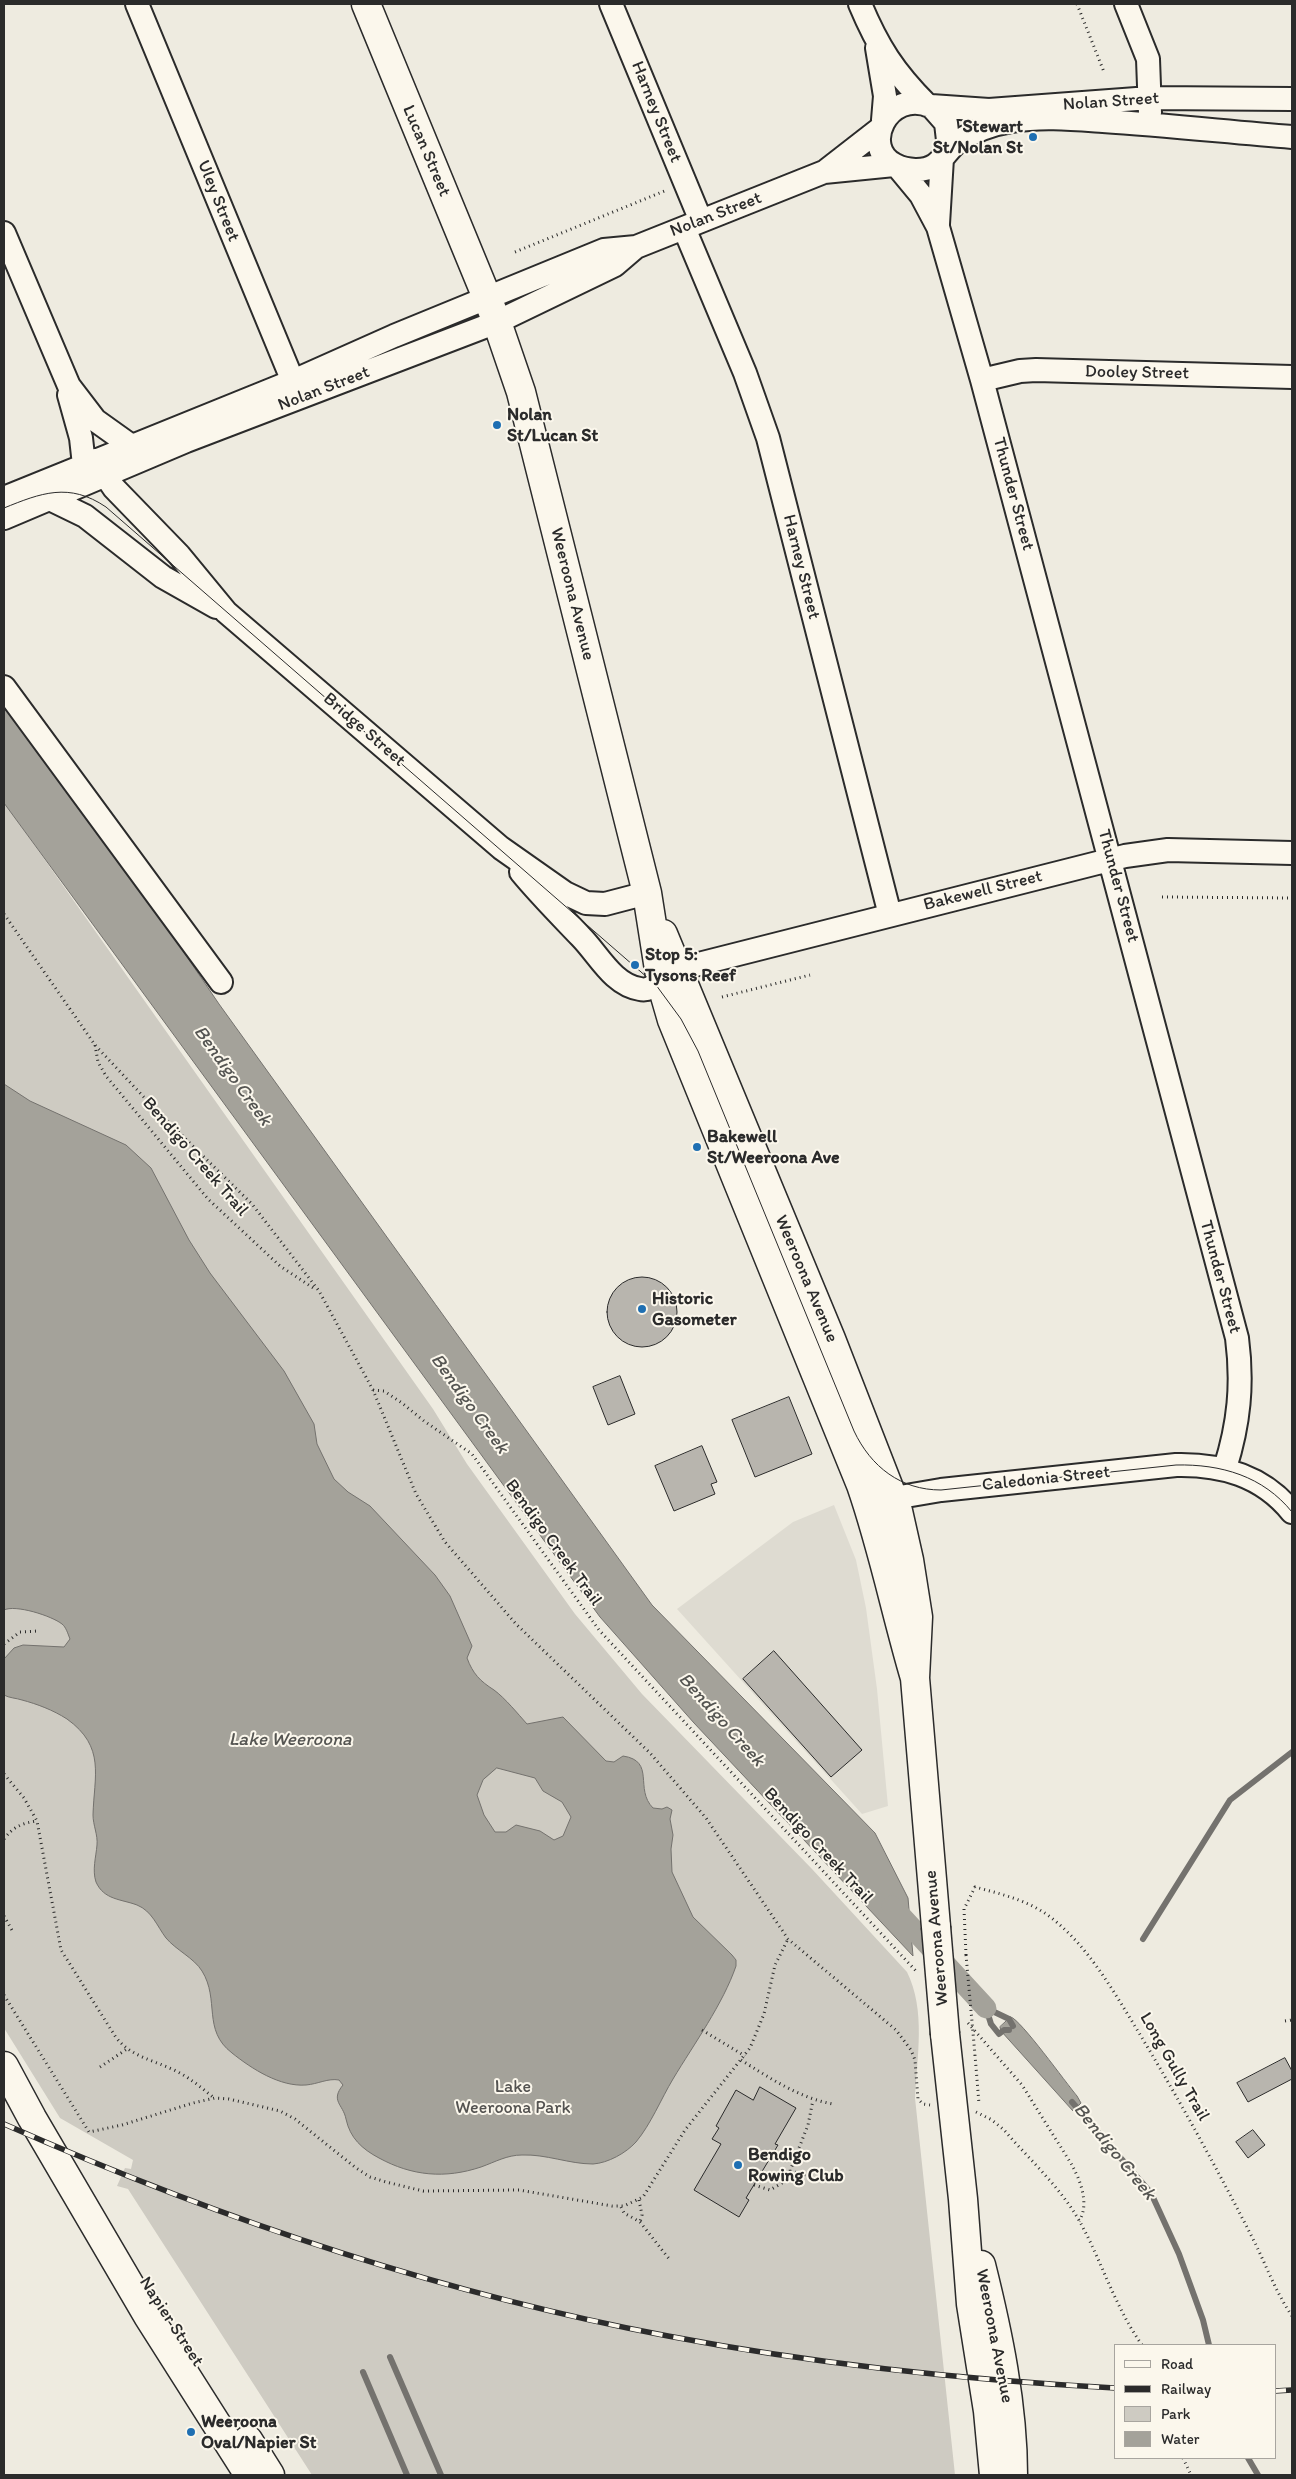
<!DOCTYPE html>
<style>
body{margin:0}
#map{position:relative;width:1296px;height:2479px;overflow:hidden;background:#eeebe0;font-family:Itim,sans-serif}
canvas{display:block}
.frame{position:absolute;inset:0;border:5px solid #2b2b2b;pointer-events:none}
.legend{position:absolute;left:1114px;top:2344px;width:162px;height:115px;box-sizing:border-box;background:#fbf7ec;border:1px solid #a8a59f;margin:0;padding:6px 9px;list-style:none;font-size:15px;color:#2b2b2b}
.legend li{display:flex;align-items:center;gap:10px;height:25px}
.legend b{width:25px;border:1px solid #a8a59f}
</style>
<div id="map">
<canvas width="1296" height="2479"></canvas>
<div class="frame"></div>
<ul class="legend">
<li><b style="height:6px;background:#fbf7ec"></b>Road</li>
<li><b style="height:6px;background:#2b2b2b"></b>Railway</li>
<li><b style="height:14px;background:#cecbc2"></b>Park</li>
<li><b style="height:14px;background:#a4a29a"></b>Water</li>
</ul>
</div>
<script>
const c = document.querySelector('canvas').getContext('2d');
c.lineJoin = 'round';
function fill(path, color) {
  c.fillStyle = color;
  c.fill(path, 'evenodd');
}
function strokePath(path, color, width, dash) {
  c.strokeStyle = color;
  c.lineWidth = width;
  c.lineCap = dash ? 'butt' : 'round';
  c.setLineDash(dash || []);
  c.stroke(path);
}
function write(font, color, halo, rows, align = 'center') {
  c.font = font + ' Itim,sans-serif';
  c.lineWidth = 4;
  c.setLineDash([]);
  c.textBaseline = 'middle';
  c.strokeStyle = halo;
  c.fillStyle = color;
  for (const [text, x, y, turn = 0] of rows) {
    c.save();
    c.translate(x, y);
    c.rotate((+turn || 0) * Math.PI / 180);
    c.textAlign = isNaN(turn) ? turn : align;
    if (halo) c.strokeText(text, 0, 0);
    c.fillText(text, 0, 0);
    c.restore();
  }
}
fill(new Path2D(`
 M834 1505 856 1560 866 1608 877 1689 888 1806 862 1814 677 1609 793 1522Z`), '#dedbd1');
fill(new Path2D(`
 M4 802 433 1409 467 1464 575 1614 642 1694 812 1869 907 1972C926 2010 917 2057 915 2098L955 2475H312L128 2189 117 2186 125 2168 131 2169 133 2160 60 2118 4 2028Z`), '#cecbc2');
const water = new Path2D(`
 M4 699 66 779 219 1004 652 1605 875 1833 908 1898 913 1956 694 1723 600 1617 4 803Z
 M4 1084 30 1101 126 1145 151 1168 189 1240 210 1273 284 1371 314 1424 317 1444 334 1479 348 1492 370 1506 435 1575 450 1596 472 1646 467 1658C473 1674 480 1681 494 1690 505 1698 518 1714 527 1724L563 1717 606 1761 614 1762 623 1756C656 1761 634 1789 653 1808L662 1809 667 1807 672 1810 670 1819 673 1835 671 1849 672 1872 693 1917 732 1955 736 1960V1966C723 2004 694 2044 673 2079 661 2099 651 2124 636 2142 626 2153 608 2163 593 2164 569 2164 546 2154 522 2155 507 2155 495 2162 481 2167 445 2179 412 2176 379 2158 362 2149 350 2138 346 2119 343 2104 330 2101 343 2085L339 2080C328 2078 318 2084 306 2085 280 2087 252 2069 232 2053 202 2030 220 2000 202 1971 194 1958 176 1950 166 1938 157 1926 152 1911 137 1905 121 1899 104 1900 96 1882 92 1870 96 1857 97 1845 98 1835 93 1825 93 1815 94 1776 106 1747 67 1719 53 1710 37 1704 22 1700 16 1698 9 1698 4 1695V1659L14 1648 23 1645 64 1647 70 1639C68 1634 66 1627 62 1624 52 1616 15 1604 4 1610ZM497 1768 535 1778 543 1791 562 1802 571 1817 563 1836 554 1840 540 1831 516 1825 506 1832H495L484 1815 477 1795 483 1780Z
 M1011 2017C1021 2020 1066 2083 1077 2096L1081 2103 1073 2111 1001 2031 1000 2027Z`);
fill(water, '#a4a29a');
strokePath(water, '#74726e', 1);
strokePath(new Path2D(`
 M1143 1939 1230 1800 1292 1752
 M986 2008 1009 2019 1013 2026
 M986 2008 991 2024 999 2034 1004 2030H1009
 M1072 2102 1151 2193 1179 2254 1203 2320 1209 2345
 M390 2357 441 2475
 M363 2372 407 2475
 M1248 2458 1258 2475`), '#74726e', 6);
strokePath(new Path2D(`
 M892 1906 986 2008`), '#a4a29a', 21);
const building = new Path2D(`
 M607 1312a35 35 0 1 1 70 0a35 35 0 1 1-70 0Z
 M620 1376 635 1414 608 1425 593 1387Z
 M789 1397 812 1454 755 1477 732 1420Z
 M702 1446 717 1482 711 1484 715 1494 674 1511 655 1466Z
 M774 1651 862 1750 831 1777 743 1679Z
 M1285 2058 1292 2071V2079L1248 2102 1237 2083Z
 M760 2087 796 2108 775 2144 778 2145 746 2198 749 2200 739 2217 694 2190 721 2144 712 2139 719 2128 716 2126 736 2090 753 2100Z
 M1253 2130 1265 2145 1248 2158 1236 2142Z`);
fill(building, '#b8b5ae');
strokePath(building, '#2b2b2b', 1);
const minor = new Path2D(`
 M137 4 299 396
 M611 4 701 221
 M860 4C878 47 894 72 927 105
 M1126 4 1148 59 1150 113
 M877 48 885 96 883 120
 M931 106 989 110 1150 98 1292 99
 M949 149 946 123 931 106C887 88 860 148 895 165 906 171 925 172 935 165 945 158 949 147 959 141 974 131 994 124 1012 121 1041 116 1074 119 1103 121 1166 125 1229 132 1292 137
 M897 166 921 195 938 227 982 380 1237 1338C1243 1384 1239 1424 1225 1468
 M827 170 881 128
 M938 224 942 158
 M684 228 745 373 768 438 890 915
 M4 233 69 386 95 420 130 445
 M982 380 1020 371 1036 370 1292 377
 M69 395 81 438 84 465
 M95 460 114 488 179 555 226 612 501 848 565 893 586 903 605 904 647 893
 M4 498 293 381 394 336 604 250 636 247 824 172 894 165
 M50 499 85 516 163 577 216 607
 M4 518 186 441 497 322 615 265 636 247
 M4 687 221 982
 M521 872C540 895 560 915 581 937 598 954 613 985 640 989 648 991 655 986 661 982
 M679 969 1125 856 1168 850 1292 853
 M894 1498 941 1490 1176 1465C1221 1464 1262 1475 1292 1512`);
const major = new Path2D(`
 M366 4 497 322 521 392 647 893 661 982 672 1020 861 1485C883 1548 896 1614 915 1678
 M663 934 831 1339 898 1511 909 1560 918 1617 915 1678 936 1927
 M945 2034 963 2199 971 2304 988 2411 994 2475
 M981 2265C998 2333 1013 2405 1013 2475`);
const highway = new Path2D(`
 M4 2066 32 2118 148 2316 249 2475
 M248 2440 270 2475`);
strokePath(minor, '#2b2b2b', 26);
strokePath(major, '#2b2b2b', 31);
strokePath(highway, '#2b2b2b', 31);
strokePath(new Path2D(`
 M1077 4 1104 72
 M515 252 667 190
 M1162 897 1292 898
 M4 914 95 1045 156 1110 252 1204 319 1291 373 1390 416 1494 445 1542 516 1624 650 1753 706 1818 788 1939 896 2030 911 2050 915 2060 918 2099 923 2104 930 2105
 M722 997 810 975
 M95 1045 98 1062 106 1076 208 1199 280 1266 315 1289
 M373 1390 384 1391 402 1403 424 1421 472 1454 599 1630 916 1971
 M4 1644 20 1632 38 1631
 M4 1774 24 1798 37 1821 61 1950 115 2036C130 2057 154 2060 176 2071 190 2078 202 2088 214 2098
 M4 1839C13 1827 22 1823 37 1821
 M4 1916 13 1932
 M966 1955 964 1909 975 1887C1001 1894 1027 1900 1049 1916 1086 1944 1109 1984 1133 2023 1175 2092 1214 2163 1251 2235 1265 2262 1275 2291 1292 2316
 M4 1995 89 2132 122 2125 193 2103 215 2098 229 2099 280 2111 295 2119 356 2168 370 2177 386 2182 423 2191 519 2190 612 2206H624L643 2197 685 2130 750 2048 764 2014 775 1965 788 1939
 M1285 2021 1292 2020
 M968 2023 1022 2085 1072 2165C1080 2180 1090 2204 1079 2221
 M702 2030 745 2056
 M975 2055 979 2104
 M741 2060C770 2078 799 2098 833 2104
 M100 2067 127 2049
 M976 2112 992 2120 1004 2130C1029 2159 1061 2188 1080 2222 1102 2262 1115 2307 1142 2345
 M790 2171 809 2176
 M754 2185 770 2190 782 2183 790 2171 808 2125 813 2100
 M639 2200 642 2215 640 2222
 M621 2207 624 2213 640 2222 670 2260
 M1183 2458 1191 2475`), '#2b2b2b', 3, [1, 4]);
strokePath(minor, '#fbf7ec', 22);
strokePath(major, '#fbf7ec', 28);
strokePath(highway, '#fbf7ec', 28);
strokePath(new Path2D(`
 M4 508C41 493 69 482 106 507L656 985 681 1019 698 1051 854 1431C871 1467 901 1490 941 1490L1176 1465C1221 1464 1263 1476 1292 1512`), '#2b2b2b', 1);
const rail = new Path2D(`
 M4 2124C217 2218 439 2293 668 2336 816 2364 965 2380 1115 2388
 M1275 2391 1292 2390`);
strokePath(rail, '#2b2b2b', 5.5);
strokePath(rail, '#fbf7ec', 4, [11]);
const majorBridge = new Path2D(`
 M936 1927 945 2034`);
strokePath(majorBridge, '#2b2b2b', 31, []);
strokePath(new Path2D(`
 M966 1955 975 2055`), '#2b2b2b', 3, [1, 4]);
strokePath(majorBridge, '#fbf7ec', 28);
for (const [x, y, r, color] of [
 [1033,137,5,"#1f6fb2"],
 [497,425,5,"#1f6fb2"],
 [635,965,5,"#1f6fb2"],
 [697,1147,5,"#1f6fb2"],
 [642,1309,5,"#1f6fb2"],
 [738,2165,5,"#1f6fb2"],
 [191,2432,5,"#1f6fb2"]
]) {
  const dot = new Path2D();
  dot.arc(x, y, r, 0, 2 * Math.PI);
  c.fillStyle = color;
  c.fill(dot);
  strokePath(dot, '#fbf7ec', 2);
}
write('18px', '#2b2b2b', '#fbf7ec', [
 ["Nolan Street",1111,102,-4],
 ["Harney Street",656,112,68],
 ["Lucan Street",426,151,67],
 ["Uley Street",218,201,68],
 ["Nolan Street",716,215,-21],
 ["Dooley Street",1137,373,1],
 ["Nolan Street",324,389,-21],
 ["Thunder Street",1013,494,75],
 ["Harney Street",801,567,76],
 ["Weeroona Avenue",572,594,76],
 ["Bridge Street",364,730,41],
 ["Thunder Street",1118,886,75],
 ["Bakewell Street",983,891,-14],
 ["Bendigo Creek Trail",195,1157,49],
 ["Thunder Street",1220,1277,75],
 ["Weeroona Avenue",806,1279,67],
 ["Caledonia Street",1046,1479,-6],
 ["Bendigo Creek Trail",553,1543,54],
 ["Bendigo Creek Trail",818,1846,47],
 ["Weeroona Avenue",937,1938,-95],
 ["Long Gully Trail",1174,2067,60],
 ["Napier Street",171,2322,57],
 ["Weeroona Avenue",994,2336,79]
]);
write('bold 18px', '#2b2b2b', '#fbf7ec', [
 ["Stewart",1023,127,"right"],
 ["St/Nolan St",1023,148,"right"],
 ["Nolan",507,415],
 ["St/Lucan St",507,436],
 ["Stop 5:",645,955],
 ["Tysons Reef",645,976],
 ["Bakewell",707,1137],
 ["St/Weeroona Ave",707,1158],
 ["Historic",652,1299],
 ["Gasometer",652,1320],
 ["Bendigo",748,2155],
 ["Rowing Club",748,2176],
 ["Weeroona",201,2422],
 ["Oval/Napier St",201,2443]
], 'left');
write('18px', '#545351', '#fbf7ec', [
 ["Lake",513,2087],
 ["Weeroona Park",513,2108]
]);
write('italic 19px', '#555552', '#fbf7ec', [
 ["Bendigo Creek",232,1076,54],
 ["Bendigo Creek",469,1404,54],
 ["Bendigo Creek",721,1720,48],
 ["Lake Weeroona",290,1740],
 ["Bendigo Creek",1114,2152,51]
]);
</script>
